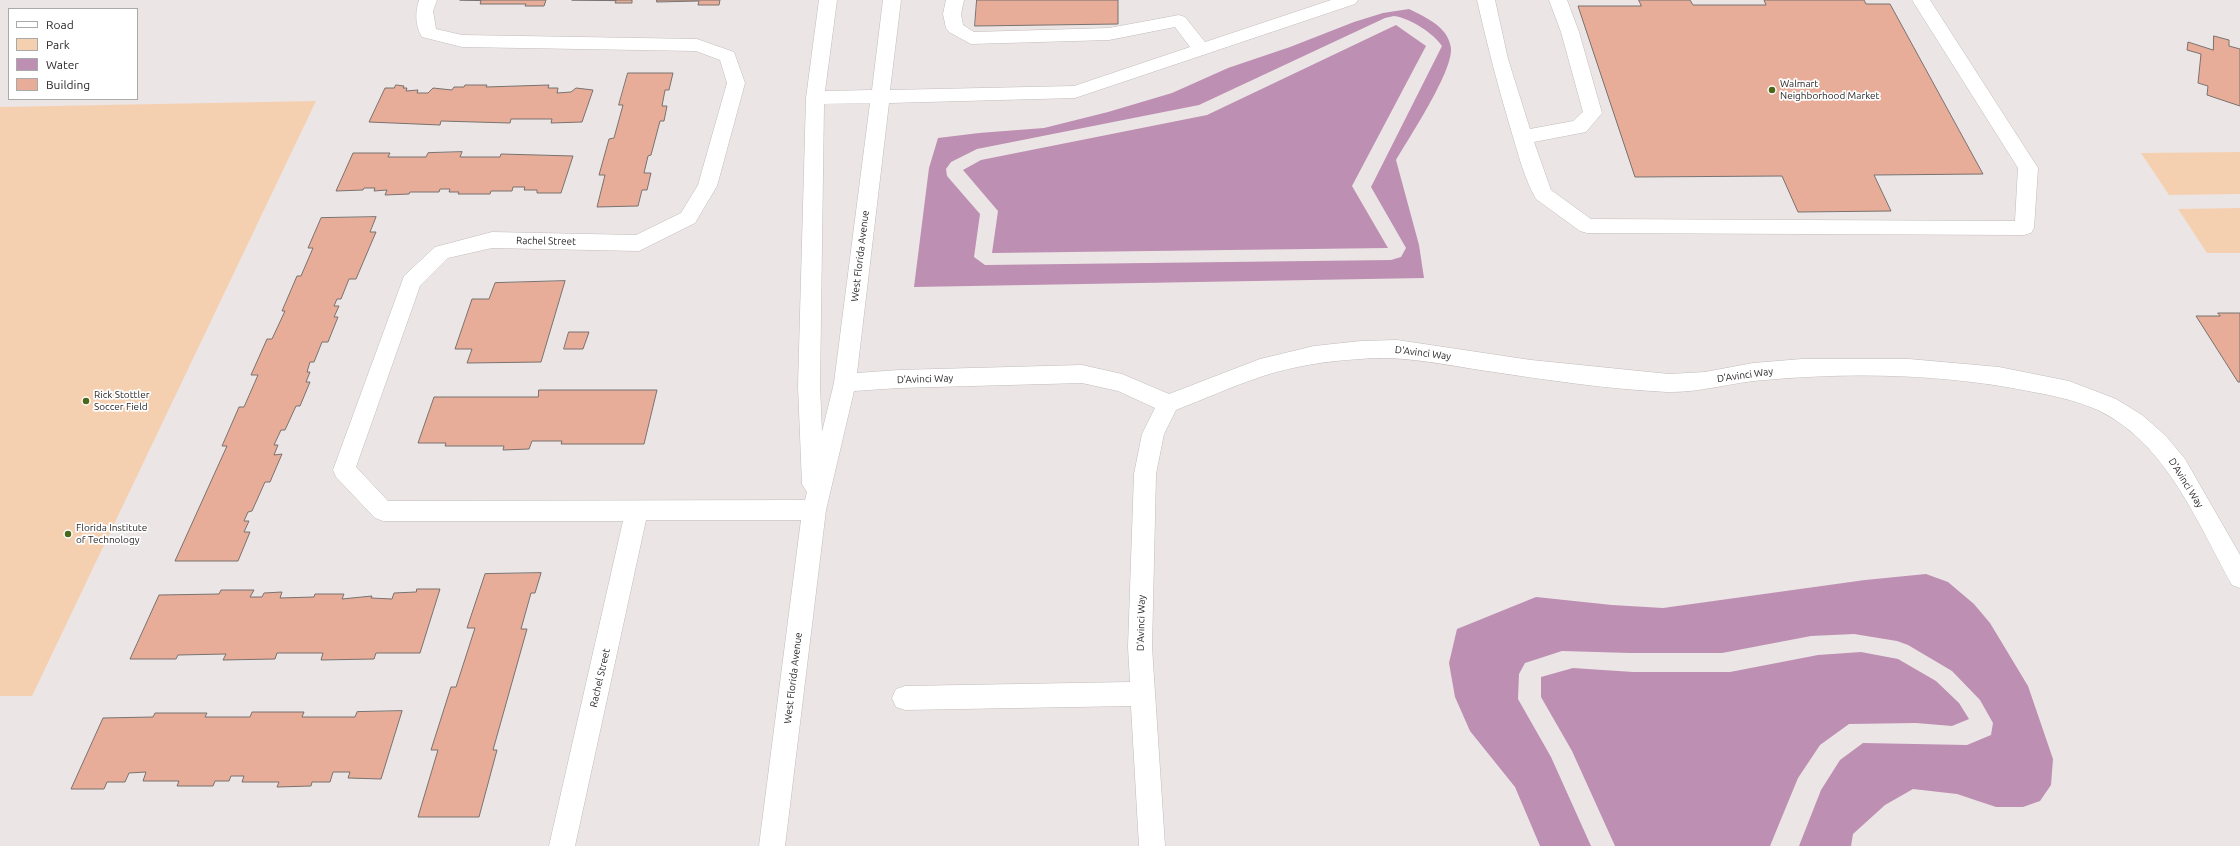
<!DOCTYPE html>
<style>
body{margin:0}
#map{position:relative;width:2240px;height:846px;overflow:hidden;background:#ece5e5;font-family:Ubuntu,sans-serif}
canvas{display:block}
.legend{position:absolute;left:8px;top:8px;width:130px;height:92px;box-sizing:border-box;background:#fff;border:1px solid #aaa9a9;margin:0;padding:5px 7px;list-style:none;font-size:12px;color:#2a2727}
.legend li{display:flex;align-items:center;gap:8px;height:20px}
.legend b{width:20px;border:1px solid #aaa9a9}
</style>
<div id="map">
<canvas width="2240" height="846"></canvas>
<ul class="legend">
<li><b style="height:5px;background:#fff"></b>Road</li>
<li><b style="height:11px;background:#f5d0b0"></b>Park</li>
<li><b style="height:11px;background:#bd8fb2"></b>Water</li>
<li><b style="height:11px;background:#e7ad99"></b>Building</li>
</ul>
</div>
<script>
const c = document.querySelector('canvas').getContext('2d');
c.lineJoin = 'round';
function fill(path, color) {
  c.fillStyle = color;
  c.fill(path, 'evenodd');
}
function strokePath(path, color, width, dash) {
  c.strokeStyle = color;
  c.lineWidth = width;
  c.lineCap = dash ? 'butt' : 'round';
  c.setLineDash(dash || []);
  c.stroke(path);
}
function write(font, color, halo, rows, align = 'center') {
  c.font = font + ' Ubuntu,sans-serif';
  c.lineWidth = 3.5;
  c.setLineDash([]);
  c.textBaseline = 'middle';
  c.strokeStyle = halo;
  c.fillStyle = color;
  for (const [text, x, y, turn = 0] of rows) {
    c.save();
    c.translate(x, y);
    c.rotate((+turn || 0) * Math.PI / 180);
    c.textAlign = isNaN(turn) ? turn : align;
    if (halo) c.strokeText(text, 0, 0);
    c.fillText(text, 0, 0);
    c.restore();
  }
}
fill(new Path2D(`
 M316 101 32 696H0V107Z
 M2240 152V194L2169 195 2141 153Z
 M2240 208V253H2207L2178 209Z`), '#f5d0b0');
fill(new Path2D(`
 M1409 9C1421 15 1435 21 1444 32 1447 35 1451 44 1451 49 1452 73 1409 138 1396 160L1419 245 1424 278 914 287 929 168 938 138 979 133 1044 128 1108 112 1172 93 1228 68 1290 47 1354 22 1383 13ZM1394 16C1410 18 1433 33 1442 46L1371 187 1406 248 1401 257 1391 260 985 265 974 257 980 214 947 176 946 169 951 162 977 149 1199 105 1385 18Z
 M1396 25 1426 46 1352 186 1388 248 992 253 998 211 963 170 981 160 1207 115Z
 M1926 574 1948 582 1974 604 1990 623 2028 686 2053 759 2051 785 2040 801 2023 807H1996L1957 794 1913 789 1885 805 1853 834 1851 846H1799L1821 790 1840 760 1863 743 1967 745 1991 735 1993 723 1980 700 1952 671 1908 645 1897 641 1854 634 1811 636 1722 653H1630L1562 651 1525 663 1519 674 1518 699 1551 757 1591 846H1540L1515 787 1470 731 1455 697 1449 663 1457 629 1536 597 1612 605 1663 608 1865 580Z
 M1861 652 1898 659 1936 681 1959 703 1969 719 1952 726 1916 723 1849 724 1820 745 1798 778 1770 846H1615L1572 751 1541 697V677L1573 668 1633 672H1730L1818 655Z`), '#bd8fb2');
const building = new Path2D(`
 M460 0H546L544 6H525L526 4H480L481 1Z
 M572 0H632V3H615L616 1Z
 M657 0H720L719 5H698L699 1 657 2Z
 M977 0H1118V24L975 26Z
 M1639 0H1690L1693 5H1766L1764 0H1864L1866 4H1890L1983 174 1874 175 1891 211 1798 212 1782 176 1635 177 1578 6H1641Z
 M2214 36 2229 40V46L2240 49V106L2207 95 2208 86 2198 83 2201 54 2187 50 2188 42 2213 50Z
 M628 73H673L669 90H665L662 106H667L664 121H660L651 155 648 156 644 173H651L647 190H642L638 206 597 207 605 175H599L609 139 614 138 623 105H619Z
 M396 85 404 86 403 88H407L406 91 418 90 417 93H428L433 88 452 90 454 87H464L465 85H487L486 87 549 85 548 88H558L557 93 571 92 576 88 593 90 582 122 551 123 552 119H511L510 123 441 121 440 125 369 122 385 88H394Z
 M462 152 460 157H500L501 154 573 156 561 193H537V190H524L525 187H513L512 191H491L490 194H458L459 192H449L450 189H440L439 192H410L409 194 385 195 387 190 374 191 375 188H364L363 190 336 191 353 153H390L388 157H426L428 153Z
 M376 217 370 232H376L356 279H349L341 299H337L334 306H339L334 317H338L328 342H322L314 362H310L307 372H310L306 382H310L300 406H296L285 430H281L274 445H278L274 455 282 454 270 482H265L252 511 248 512 244 521H249L244 532H250L238 561H175L227 446H222L239 407H244L258 375H251L267 339H272L285 311H282L297 276H301L313 248H308L321 218Z
 M565 281 541 362 467 363 472 349H455L472 299H489L495 283Z
 M2218 313H2240V382H2238L2196 316H2220Z
 M569 332H589L583 349H564Z
 M539 390H657L644 444H561L562 441H532L529 449 503 450 504 446H445L446 443H418L434 397H538Z
 M541 573 535 593H531L521 629H527L493 750H497L479 817H418L438 750H431L451 687H456L475 628H467L485 574Z
 M417 589H440L420 653H376L374 659 321 660 323 653H277L275 659 223 660 226 654 178 655 176 659H130L159 595 219 594 221 590H254L250 597H262L264 593 282 592 280 598 314 597 315 594H344L342 599 372 596 371 598 392 599 394 593 416 592Z
 M402 711 381 779 348 778 350 772H333L330 782H312L311 786 277 787 279 782H242L244 776H231L229 781H215L213 786H177L179 781H143L146 772 129 773 125 782H107L104 789H71L103 718 153 717 155 713H207L205 717H250L252 712H304L302 717H355L357 712Z`);
fill(building, '#e7ad99');
strokePath(building, '#787270', 1);
const minor = new Path2D(`
 M419 0H437L433 11 436 29 462 35 697 39 734 52 745 83 717 186 695 223 639 251 492 248 448 258 420 286 356 467 388 501 805 500 807 492 802 484 798 386 806 98 819 0H837L825 91 872 90 883 0H901L890 90 1074 86 1190 47 1175 27 1109 40 971 44 949 32 946 28 943 14 946 0H964L961 14 963 25 974 32 1109 28 1179 15 1185 17 1205 42 1331 0H1358L1355 4 1075 98 889 103 857 373 899 370 1082 365 1122 374 1169 394 1260 359 1314 346 1361 341 1397 340 1531 360 1669 374 1705 372 1753 363 1802 359H1909L1999 367 2069 381 2116 399 2142 415 2166 436 2185 459 2240 555V588L2232 585C2197 522 2167 445 2100 411 2078 401 2056 396 2033 392 1946 374 1854 372 1765 380 1732 382 1700 393 1667 392 1607 389 1547 380 1487 371 1445 365 1403 355 1360 359 1327 361 1294 366 1263 376 1233 386 1204 399 1176 410L1164 434 1156 474 1152 647 1165 846H1139L1131 706 905 710 896 707 892 698 896 689 905 686 1130 682 1128 647 1134 474 1142 434 1155 408 1118 391 1082 383 899 388 854 391 826 510 785 846H759L801 520H646L575 846H549L623 521H383L375 518 336 477 333 470 404 276 435 247 492 232 636 235 681 213 698 185 727 83 720 60 696 51 462 47 422 37C415 26 415 12 419 0ZM870 103 834 383 822 432 820 386 824 104Z
 M1477 0H1495L1508 59 1530 129 1573 121 1583 112 1561 32 1549 0H1567L1579 32 1602 113 1586 132 1534 142 1551 190 1591 219 2015 221 2018 168 1912 0H1930L2038 168 2034 228 2031 233 2024 235 1587 233 1580 231 1536 199C1524 178 1518 153 1511 130 1498 87 1487 44 1477 0Z`);
strokePath(minor, '#c2bbbb', 1);
fill(minor, '#fff');
for (const [x, y, r, color] of [
 [1772,90,4,"#4b671a"],
 [86,401,4,"#4b671a"],
 [68,534,4,"#4b671a"]
]) {
  const dot = new Path2D();
  dot.arc(x, y, r, 0, 2 * Math.PI);
  c.fillStyle = color;
  c.fill(dot);
  strokePath(dot, '#fff', 1.5);
}
write('10px', '#2a2727', '#fff', [
 ["Walmart",1780,84],
 ["Neighborhood Market",1780,96],
 ["Rick Stottler",94,395],
 ["Soccer Field",94,407],
 ["Florida Institute",76,528],
 ["of Technology",76,540]
], 'left');
write('10px', '#2a2727', '#fff', [
 ["Rachel Street",546,241,1],
 ["West Florida Avenue",860,256,-83],
 ["D'Avinci Way",1423,353,7],
 ["D'Avinci Way",1745,375,-8],
 ["D'Avinci Way",925,379,-2],
 ["D'Avinci Way",2186,483,58],
 ["D'Avinci Way",1141,623,-89],
 ["Rachel Street",600,678,-77],
 ["West Florida Avenue",793,678,-83]
]);
</script>
